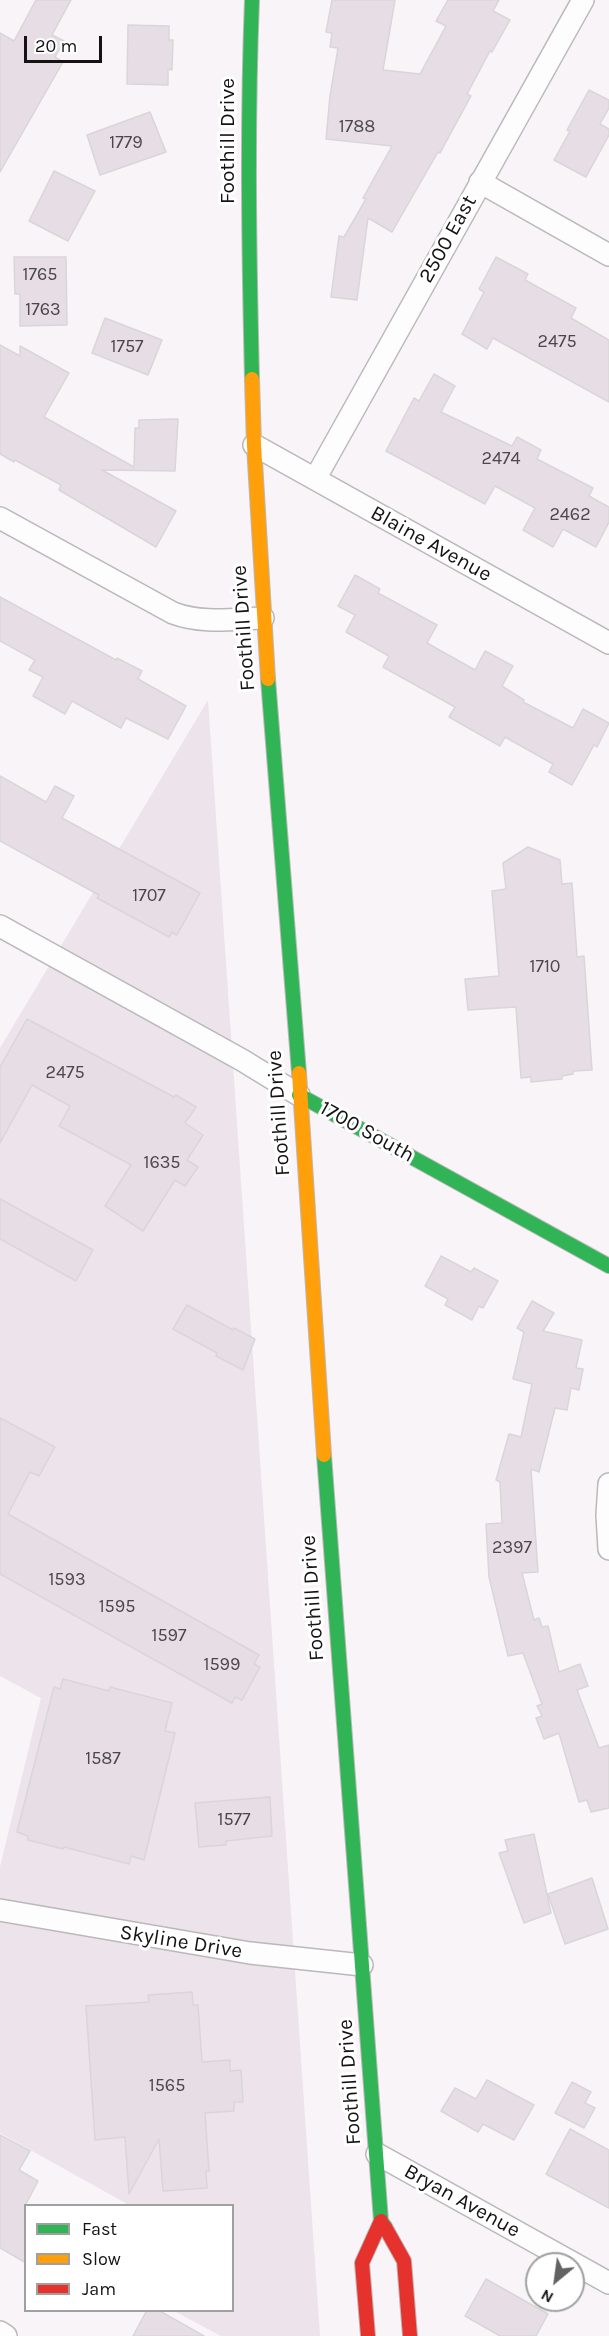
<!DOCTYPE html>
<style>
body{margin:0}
#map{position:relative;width:609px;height:2336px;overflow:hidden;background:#f8f4f7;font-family:Karla,sans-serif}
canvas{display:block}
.legend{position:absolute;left:24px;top:2204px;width:210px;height:108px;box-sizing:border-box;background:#fff;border:2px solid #a1a0a1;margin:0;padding:8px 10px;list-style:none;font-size:18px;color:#141213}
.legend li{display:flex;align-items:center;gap:12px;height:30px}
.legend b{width:30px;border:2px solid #a1a0a1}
.north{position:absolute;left:525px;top:2252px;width:60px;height:60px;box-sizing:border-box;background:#fff;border:2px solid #a1a0a1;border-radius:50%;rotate:209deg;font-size:16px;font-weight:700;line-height:24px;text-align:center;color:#141213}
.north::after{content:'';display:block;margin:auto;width:21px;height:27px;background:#646163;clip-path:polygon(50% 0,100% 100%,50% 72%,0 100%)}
.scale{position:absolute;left:24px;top:36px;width:78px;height:27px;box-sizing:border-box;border:3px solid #141213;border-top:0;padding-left:8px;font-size:18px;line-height:21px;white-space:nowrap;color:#141213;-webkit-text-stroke:4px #fff;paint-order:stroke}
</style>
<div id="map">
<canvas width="609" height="2336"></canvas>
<ul class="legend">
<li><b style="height:8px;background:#30b455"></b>Fast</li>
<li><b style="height:8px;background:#ff9f0a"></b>Slow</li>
<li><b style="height:8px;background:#e5322d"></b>Jam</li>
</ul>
<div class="north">N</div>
<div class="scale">20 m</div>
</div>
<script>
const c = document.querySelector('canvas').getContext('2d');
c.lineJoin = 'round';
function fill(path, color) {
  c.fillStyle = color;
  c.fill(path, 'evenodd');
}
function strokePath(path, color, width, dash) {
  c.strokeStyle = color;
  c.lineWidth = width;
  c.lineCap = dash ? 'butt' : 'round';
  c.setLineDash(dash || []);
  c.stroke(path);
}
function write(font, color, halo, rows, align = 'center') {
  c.font = font + ' Karla,sans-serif';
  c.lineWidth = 6;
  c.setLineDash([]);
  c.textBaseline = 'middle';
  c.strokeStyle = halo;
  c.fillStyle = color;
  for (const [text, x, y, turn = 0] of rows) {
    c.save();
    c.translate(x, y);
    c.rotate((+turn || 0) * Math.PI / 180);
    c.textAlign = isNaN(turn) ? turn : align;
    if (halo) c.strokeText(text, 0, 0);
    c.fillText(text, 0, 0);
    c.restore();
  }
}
fill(new Path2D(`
 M208 700 320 2336H221L174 2311 232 2310V2206L129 2205 0 2133V1867L41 1698 0 1676V1048Z`), '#ece3eb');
const building = new Path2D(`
 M36 0H71L52 35 64 41 55 57 63 62 0 172V33L14 41Z
 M332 0H395L383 70 420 74 446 26 436 21 448 0H499L493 11 510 20 492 52 490 51 467 94 471 96 440 153 438 152 392 232 368 218 357 300 331 297 339 236 344 237 366 199 363 198 392 146 326 139 330 96 338 48 330 47 332 33 326 32Z
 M128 25 169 26V40H173L172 70 168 69V85L127 84Z
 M589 90 609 100V108L600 124 609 129V135L586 177 554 160 570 131 567 130Z
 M150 112 166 152 100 175 87 135Z
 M54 171 95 191 68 241 29 221Z
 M14 257H66L67 325 20 326V294H15Z
 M496 257 528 274 525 280 576 308 571 318 609 340V402L493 338 487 349 462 334 484 292 479 289Z
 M105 318 162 340 148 375 92 353Z
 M0 345 20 356V346L69 373 44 417 134 467 135 428H139V420L178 419 175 471 102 470 176 511 156 547 59 490 61 485 15 460 14 462 0 454Z
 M434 374 455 386 441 412 512 446 517 437 541 450 537 459 593 488 589 496 609 507V522L596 547 563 529 553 547 523 530 535 508 495 486 485 504 386 451 414 398 419 401Z
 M355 575 380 589 378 593 437 625 427 643 475 670 485 651 513 666 502 686 524 700 523 702 573 728 583 709 609 723 597 747 594 745 572 785 549 772 553 764 505 737 500 746 449 717 455 707 383 667 389 656 346 632 355 615 338 606Z
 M0 597 116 660 117 658 142 671 138 679 186 706 168 739 126 718 121 728 72 701 65 714 33 696 43 677 29 670 35 660 0 641Z
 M0 776 46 802 55 786 74 796 62 818 200 893 177 935 172 932 169 937 97 898 99 895 0 841Z
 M528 847 560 860 562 884 572 883 577 957 584 956 592 1070 573 1071V1074L562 1076V1079L531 1082V1077L521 1078 516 1007 468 1010 465 979 499 976 492 891 506 889 503 863Z
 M27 1019 174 1097 176 1095 196 1107 185 1123 203 1135 187 1160 198 1167 185 1186 175 1180 143 1231 105 1206 131 1165 59 1126 70 1106 32 1085 0 1143V1067Z
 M0 1199 93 1250 76 1281 0 1239Z
 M441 1256 471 1272 474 1268 498 1281 483 1308 479 1306 472 1320 445 1305 448 1299 425 1286Z
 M532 1301 554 1313 543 1331 582 1340 576 1368 583 1369 579 1390 571 1388 567 1410 555 1408 539 1472 531 1469 538 1572 522 1573 534 1620 539 1618 542 1627 548 1626 559 1672 580 1664 588 1686 577 1690 599 1748 609 1745V1808L591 1812 587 1800 579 1802 559 1733 544 1739 536 1718 542 1716 537 1706 542 1704 523 1653 508 1656 489 1577 486 1524 502 1523 500 1482 496 1480 509 1434 521 1437 532 1384 513 1379 524 1332 517 1328Z
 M187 1305 233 1330 234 1328 255 1339 243 1370 216 1356 217 1353 173 1329Z
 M0 1418 55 1447 39 1476 30 1472 8 1514 259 1655 254 1664 260 1667 242 1700 235 1697 232 1703 0 1574Z
 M63 1679 109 1691 110 1687 172 1703 165 1731 175 1733 144 1860 131 1856 129 1864 64 1847 63 1849 28 1840V1836L17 1832 54 1687 60 1689Z
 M270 1797 272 1836 226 1841V1845L199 1847 195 1803Z
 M534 1834 551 1913 524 1923 499 1853 508 1851 505 1840Z
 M592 1878 608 1929 565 1944 548 1894Z
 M192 1992 193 2005H198L202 2062 230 2060V2071L241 2070 243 2102H234V2111L205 2113 209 2171H206L207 2188 163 2191 159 2139 129 2194 125 2137 95 2140 86 2006 149 2002 148 1995Z
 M487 2080 534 2105 514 2140 483 2124 478 2132 441 2111 455 2088 476 2099Z
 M572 2082 591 2092 585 2103 595 2108 584 2128 555 2113Z
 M570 2129 609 2150V2208L546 2174Z
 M0 2135 30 2151 19 2170 38 2181 26 2204V2263L0 2248Z
 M486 2279 548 2314 536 2336H500L465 2316Z
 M147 2310H158L204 2336H133Z`);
fill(building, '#e6dde5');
strokePath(building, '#d9d6d9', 1.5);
const street = new Path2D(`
 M480 182 609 255
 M254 445 609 643
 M315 479 583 0
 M0 518 173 613C202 624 232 619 263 618
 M0 926 242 1060 299 1095
 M609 1484 607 1515 609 1549
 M0 1910 250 1953 362 1965
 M377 2154 609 2283
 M0 2332 6 2336`);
const fast = new Path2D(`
 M252 0C247 126 249 253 252 379
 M268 679 299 1073
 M299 1095 609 1266
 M324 1455 381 2221 385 2227`);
const slow = new Path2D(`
 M252 379 254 445 268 679
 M299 1073 324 1455`);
const jam = new Path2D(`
 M385 2227 404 2261 410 2336
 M368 2336 362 2263 381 2221`);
strokePath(street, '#bbb8ba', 24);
strokePath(fast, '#bbb8ba', 16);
strokePath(slow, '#bbb8ba', 16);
strokePath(jam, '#bbb8ba', 16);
strokePath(street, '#fefdfe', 21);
strokePath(fast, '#30b455', 14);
strokePath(slow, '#ff9f0a', 14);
strokePath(jam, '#e5322d', 14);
write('18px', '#4b474a', null, [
 ["1788",357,127],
 ["1779",126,143],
 ["1765",40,275],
 ["1763",43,310],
 ["2475",557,342],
 ["1757",127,347],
 ["2474",501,459],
 ["2462",570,515],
 ["1707",149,896],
 ["1710",545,967],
 ["2475",65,1073],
 ["1635",162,1163],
 ["2397",512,1548],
 ["1593",67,1580],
 ["1595",117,1607],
 ["1597",169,1636],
 ["1599",222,1665],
 ["1587",103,1759],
 ["1577",234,1820],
 ["1565",167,2086]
]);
write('21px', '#141213', '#fff', [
 ["Foothill Drive",228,141,-90],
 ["2500 East",448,239,-61],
 ["Blaine Avenue",431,544,29],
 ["Foothill Drive",244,628,-94],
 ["Foothill Drive",279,1113,-94],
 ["1700 South",367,1132,29],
 ["Foothill Drive",313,1598,-94],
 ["Skyline Drive",181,1942,9],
 ["Foothill Drive",350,2082,-94],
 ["Bryan Avenue",462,2201,29]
]);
</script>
